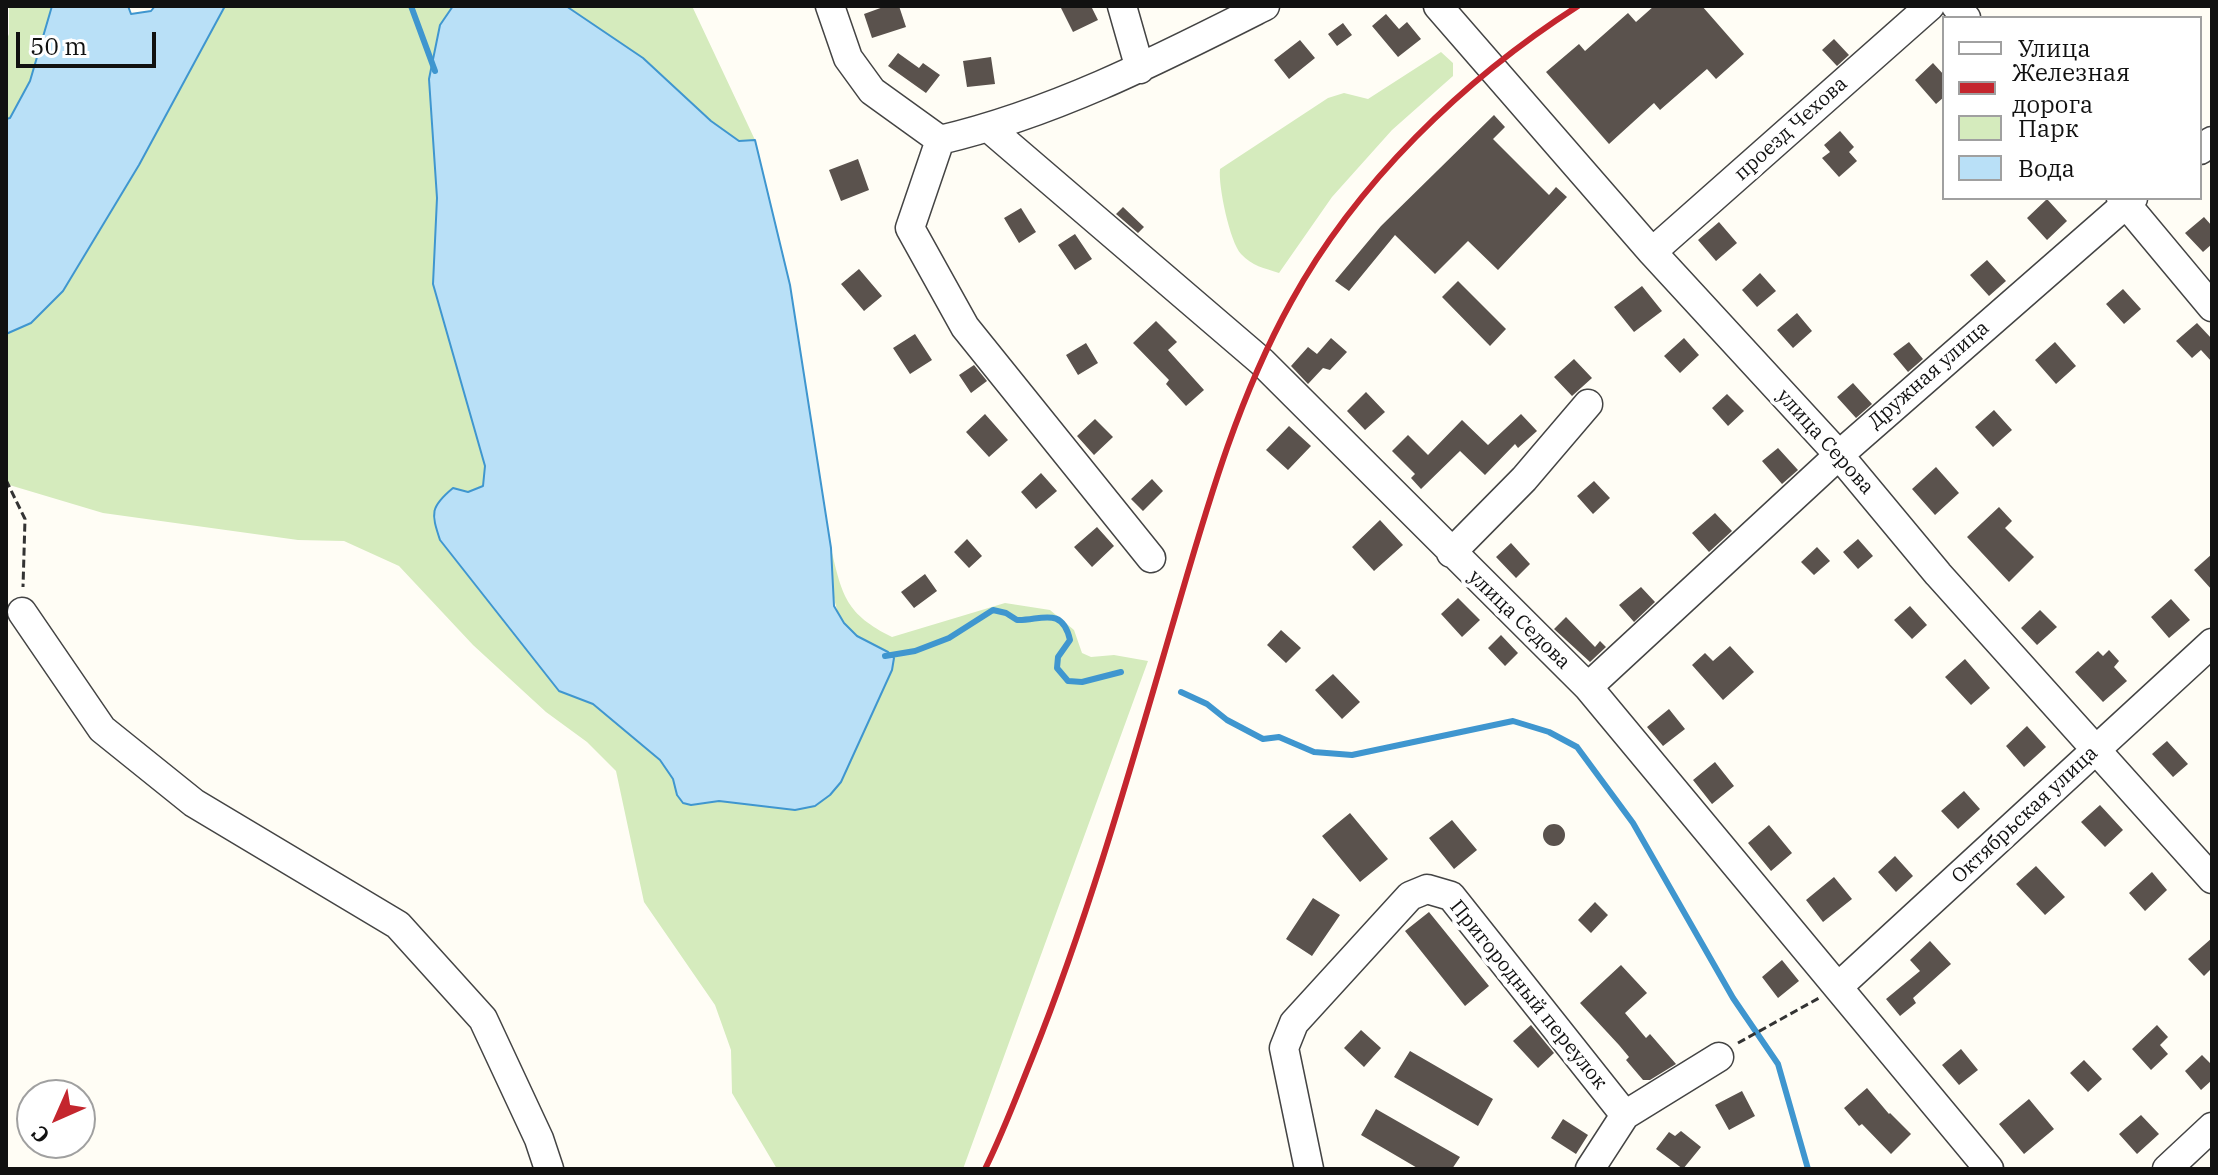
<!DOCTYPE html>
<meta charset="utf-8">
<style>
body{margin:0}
#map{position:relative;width:2218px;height:1175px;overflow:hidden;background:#fffdf5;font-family:"IBM Plex Serif",serif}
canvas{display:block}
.frame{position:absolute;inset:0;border:8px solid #111;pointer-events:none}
.legend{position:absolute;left:1942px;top:16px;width:260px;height:184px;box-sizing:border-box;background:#fff;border:2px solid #a0a0a0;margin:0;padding:10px 14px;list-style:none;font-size:24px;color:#111}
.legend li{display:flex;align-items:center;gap:16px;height:40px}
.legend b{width:40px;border:2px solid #a0a0a0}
.north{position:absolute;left:16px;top:1079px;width:80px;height:80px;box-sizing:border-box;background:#fff;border:2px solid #a0a0a0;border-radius:50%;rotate:225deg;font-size:22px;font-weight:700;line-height:32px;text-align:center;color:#111}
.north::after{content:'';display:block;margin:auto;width:28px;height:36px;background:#c4262e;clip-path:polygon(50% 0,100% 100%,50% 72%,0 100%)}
.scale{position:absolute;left:16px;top:32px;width:140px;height:36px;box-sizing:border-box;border:4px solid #111;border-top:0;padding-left:10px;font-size:24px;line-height:28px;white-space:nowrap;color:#111;-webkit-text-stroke:6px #fff;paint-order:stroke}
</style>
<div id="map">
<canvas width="2218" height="1175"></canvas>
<div class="frame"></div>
<ul class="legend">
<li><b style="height:10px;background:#fff"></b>Улица</li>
<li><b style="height:10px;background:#c4262e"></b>Железная дорога</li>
<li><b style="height:22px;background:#d5ebbd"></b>Парк</li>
<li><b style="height:22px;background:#b9e0f7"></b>Вода</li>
</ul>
<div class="north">С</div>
<div class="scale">50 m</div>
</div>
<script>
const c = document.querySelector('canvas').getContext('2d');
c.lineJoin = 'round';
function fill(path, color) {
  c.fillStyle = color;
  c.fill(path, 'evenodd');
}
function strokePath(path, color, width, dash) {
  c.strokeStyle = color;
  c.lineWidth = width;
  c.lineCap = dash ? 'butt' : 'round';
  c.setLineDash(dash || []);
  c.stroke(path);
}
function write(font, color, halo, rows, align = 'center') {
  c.font = font + ' "IBM Plex Serif",serif';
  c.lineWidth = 8;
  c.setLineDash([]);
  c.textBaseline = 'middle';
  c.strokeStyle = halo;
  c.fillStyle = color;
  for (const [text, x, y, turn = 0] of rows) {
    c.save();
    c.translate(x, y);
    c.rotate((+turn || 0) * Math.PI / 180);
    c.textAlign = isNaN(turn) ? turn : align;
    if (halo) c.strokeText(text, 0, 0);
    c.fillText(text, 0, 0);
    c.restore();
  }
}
fill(new Path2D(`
 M9 6H52L30 81 10 118 6 119V41L9 34Z
 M225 6H453L440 25 429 79 437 198 433 284 485 466 483 486 468 492 440 541 559 691 593 704 661 760 673 779 677 795 691 805 719 801 795 810 841 782 892 671 894 659C884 647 869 645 856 636 828 614 833 580 831 548 842 596 846 614 892 637L1005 603 1050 610 1074 630 1082 653 1091 657 1114 655 1148 661 963 1169H777L732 1093 731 1050 715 1005 644 902 616 771 587 742 546 712 473 645 399 566 344 541 298 540 103 513 6 484V334L31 323 63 291 139 165Z
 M566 6H692L755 140 739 141 711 121 643 58Z
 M1441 52 1453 63V76L1392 130 1332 197 1279 273C1264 268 1252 266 1241 254 1230 242 1218 186 1220 169L1328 98 1344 93 1368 99Z`), '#d5ebbd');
const water = new Path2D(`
 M52 6H128L131 14 151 11 155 6H225L139 165 63 291 31 323 6 334V119L10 118 30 81Z
 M453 6H566L643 58 711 121 739 141 755 140 790 285 831 548 834 606 844 623 857 636 888 652 894 658 892 670 841 782 830 795 815 806 795 810 719 801 691 805 683 803 677 795 673 779 660 760 593 704 559 691 440 540C431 513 430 507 453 488L468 492 483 486 485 466 433 284 437 198 429 79 440 25Z`);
fill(water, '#b9e0f7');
strokePath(water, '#3f96cf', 2);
strokePath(new Path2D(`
 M411 6 435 71
 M885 656 915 651 949 638 993 610 1006 613 1017 620C1040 621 1062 605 1070 640L1058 657 1057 668 1068 681 1082 682 1121 672
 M1181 692 1207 704 1227 720 1263 739 1279 737 1314 752 1352 755 1513 721 1549 732 1577 747 1633 823 1733 998 1778 1064 1808 1169`), '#3f96cf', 6);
fill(new Path2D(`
 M886 6H899L906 27 872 38 864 14Z
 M1060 6H1091L1098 20 1073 32Z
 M1654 6H1702L1744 54 1716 79 1707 69 1660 110 1654 103 1609 144 1546 72 1579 44 1585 51 1628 13 1636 22Z
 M1386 14 1399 29 1407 22 1421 39 1398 57 1372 26Z
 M1343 23 1352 35 1337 46 1328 34Z
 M1834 39 1849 55 1837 66 1822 50Z
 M1300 40 1315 58 1289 79 1274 60Z
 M898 53 919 68 923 63 940 75 926 93 888 66Z
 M991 57 995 84 967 87 963 61Z
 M1933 63 1944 75V97L1936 104 1915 80Z
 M1494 115 1505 127 1493 139 1549 195 1556 187 1567 197 1498 270 1468 241 1435 274 1395 235 1349 291 1335 281 1381 226Z
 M1840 131 1854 147 1849 152 1857 161 1839 177 1822 158 1830 152 1824 145Z
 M858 159 869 190 841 201 829 170Z
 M2047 199 2067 221 2047 240 2027 218Z
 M1123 207 1144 227 1138 233 1116 214Z
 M1021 208 1036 232 1019 243 1004 218Z
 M2204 217 2212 226V244L2203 252 2185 233Z
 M1719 222 1737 243 1716 261 1698 240Z
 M1075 234 1092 259 1075 270 1058 245Z
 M1987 260 2006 281 1989 296 1970 275Z
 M859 269 882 296 864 311 841 284Z
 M1760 273 1776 291 1757 307 1742 290Z
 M1458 281 1506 329 1490 346 1442 297Z
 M1642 286 1662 311 1634 332 1614 307Z
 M2123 289 2141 309 2124 324 2106 304Z
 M1797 313 1812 331 1793 348 1777 330Z
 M1156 321 1177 342 1168 350 1204 390 1186 406 1166 384 1169 380 1133 343Z
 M2197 323 2212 339V362L2201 350 2192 358 2176 341Z
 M915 334 932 360 910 374 893 348Z
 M1331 338 1347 352 1330 370 1323 368 1308 384 1291 366 1308 347 1317 354Z
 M1684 338 1699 355 1680 373 1664 356Z
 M1909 342 1923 359 1908 372 1893 354Z
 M2055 342 2076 366 2056 384 2035 360Z
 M1086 343 1098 363 1078 375 1066 355Z
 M1574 359 1592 378 1572 396 1554 377Z
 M974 365 987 381 971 393 959 375Z
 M1853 383 1872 404 1856 418 1837 397Z
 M1366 392 1385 412 1365 430 1347 411Z
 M1727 394 1744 411 1728 426 1712 408Z
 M1994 410 2012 430 1993 447 1975 427Z
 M985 414 1008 440 989 457 966 432Z
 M1521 414 1537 431 1518 448 1515 444 1485 475 1460 451 1421 489 1411 478 1415 474 1392 451 1408 435 1428 455 1462 420 1488 445Z
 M1095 419 1113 437 1094 455 1077 436Z
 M1289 426 1311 446 1288 470 1266 450Z
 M1778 448 1798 470 1782 484 1762 461Z
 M1936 467 1959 493 1935 515 1912 489Z
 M1041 473 1057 491 1036 509 1021 492Z
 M1152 479 1163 491 1143 511 1131 499Z
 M1594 481 1610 498 1593 514 1577 496Z
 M1999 507 2012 521 2005 528 2034 557 2009 582 1967 537Z
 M1715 513 1732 531 1709 552 1692 533Z
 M1380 520 1403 545 1374 571 1352 547Z
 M1097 527 1114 546 1092 567 1074 547Z
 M967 539 982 556 969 568 954 552Z
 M1858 539 1873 556 1858 569 1843 552Z
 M1511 543 1530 564 1516 578 1496 557Z
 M1817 547 1830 561 1814 575 1801 562Z
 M2212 554V590L2194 570Z
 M925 574 937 591 914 608 901 592Z
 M1641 587 1655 602 1634 622 1619 605Z
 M1458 598 1480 620 1462 637 1441 614Z
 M2171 599 2190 620 2169 638 2151 617Z
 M1910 606 1927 625 1912 639 1894 620Z
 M2040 610 2057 627 2037 645 2021 628Z
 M1566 617 1595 647 1600 641 1606 647 1590 662 1554 629Z
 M1281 630 1301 648 1286 663 1267 645Z
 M1501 635 1518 653 1505 666 1488 648Z
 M1730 646 1754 672 1723 700 1692 665 1705 653 1713 661Z
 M2109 650 2119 661 2114 667 2127 681 2103 702 2075 672 2098 651 2103 656Z
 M1965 659 1990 688 1971 705 1945 677Z
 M1333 674 1360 702 1342 719 1315 690Z
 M1669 709 1685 729 1663 746 1647 727Z
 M2027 726 2046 747 2024 767 2006 746Z
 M2167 741 2188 764 2173 777 2152 754Z
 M1715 762 1734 786 1712 804 1693 780Z
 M1964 791 1980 809 1958 829 1941 811Z
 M2100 805 2123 830 2105 847 2081 822Z
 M1350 813 1388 859 1360 882 1322 836Z
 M1452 820 1477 850 1454 869 1429 838Z
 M1543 835a11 11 0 1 1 22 0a11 11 0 1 1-22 0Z
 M1769 825 1792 853 1771 871 1748 843Z
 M1895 856 1913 876 1896 892 1878 872Z
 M2036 866 2065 897 2045 915 2016 884Z
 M2152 872 2167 890 2145 911 2129 893Z
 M1834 877 1852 899 1823 922 1806 900Z
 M1313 898 1340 915 1312 956 1286 939Z
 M1595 902 1608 915 1591 933 1578 920Z
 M1429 912 1489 986 1465 1006 1405 931Z
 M2212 938V968L2204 976 2188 959Z
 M1930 941 1951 964 1913 998 1916 1003 1900 1016 1886 999 1920 971 1910 960Z
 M1782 960 1799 981 1778 998 1762 977Z
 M1621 965 1647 993 1625 1013 1646 1038 1650 1034 1676 1064 1650 1080H1643L1626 1060 1629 1057 1619 1045 1580 1003Z
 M1531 1025 1554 1053 1538 1068 1513 1041Z
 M2157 1025 2168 1037 2160 1045 2168 1054 2151 1070 2132 1049Z
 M1361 1030 1381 1048 1364 1067 1344 1048Z
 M1961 1049 1978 1070 1959 1085 1942 1065Z
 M1410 1051 1493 1099 1478 1126 1394 1077Z
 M2202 1055 2212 1065V1080L2201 1090 2185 1071Z
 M2084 1060 2102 1079 2088 1092 2070 1073Z
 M1867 1088 1889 1114 1890 1113 1911 1134 1891 1154 1862 1124 1859 1126 1844 1108Z
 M1742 1091 1755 1116 1729 1130 1715 1105Z
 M2029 1099 2054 1129 2024 1154 1999 1124Z
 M1376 1109 1460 1157 1452 1169H1419L1361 1135Z
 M2141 1115 2159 1134 2137 1154 2119 1134Z
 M1563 1119 1588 1135 1576 1154 1551 1138Z
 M1681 1131 1701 1147 1683 1169 1656 1149 1669 1132 1675 1136Z`), '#5a524d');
const minor = new Path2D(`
 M830 6 848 58 872 91 940 140
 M1122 6 1140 69
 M1438 6 1652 252 1839 455 1938 574 2212 879
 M1956 6 1966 18
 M989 128 1262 362 1588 687 1989 1169
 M940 140 910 228 965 327 1151 558
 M940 140C1055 113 1160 59 1265 6
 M2200 150 2212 141
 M2121 198 2212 307
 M1652 252 1930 6
 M1451 553 1524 479 1588 404
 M22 612 102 729 194 803 398 925 483 1019 539 1139 549 1169
 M1588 687 1839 455 2133 198
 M1838 987 2212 643
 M1309 1169 1284 1048 1294 1023 1410 896 1427 889 1451 896 1625 1115
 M1590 1169 1625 1115 1719 1057
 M2167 1169 2212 1127`);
strokePath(minor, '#444', 31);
strokePath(new Path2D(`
 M6 480 25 519 23 587
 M1738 1043 1819 998`), '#333', 3, [8, 4]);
strokePath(minor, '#fff', 28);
strokePath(new Path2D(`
 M985 1169C1003 1133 1017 1095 1032 1058 1088 918 1129 774 1171 630 1204 518 1234 405 1291 302 1356 183 1464 79 1578 6`), '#c4262e', 6);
write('20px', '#111', '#fff', [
 ["проезд Чехова",1791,129,-42],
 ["Дружная улица",1929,375,-41],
 ["улица Серова",1825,442,48],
 ["улица Седова",1519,620,44],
 ["Октябрьская улица",2025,815,-43],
 ["Пригородный переулок",1528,995,51]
]);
</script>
